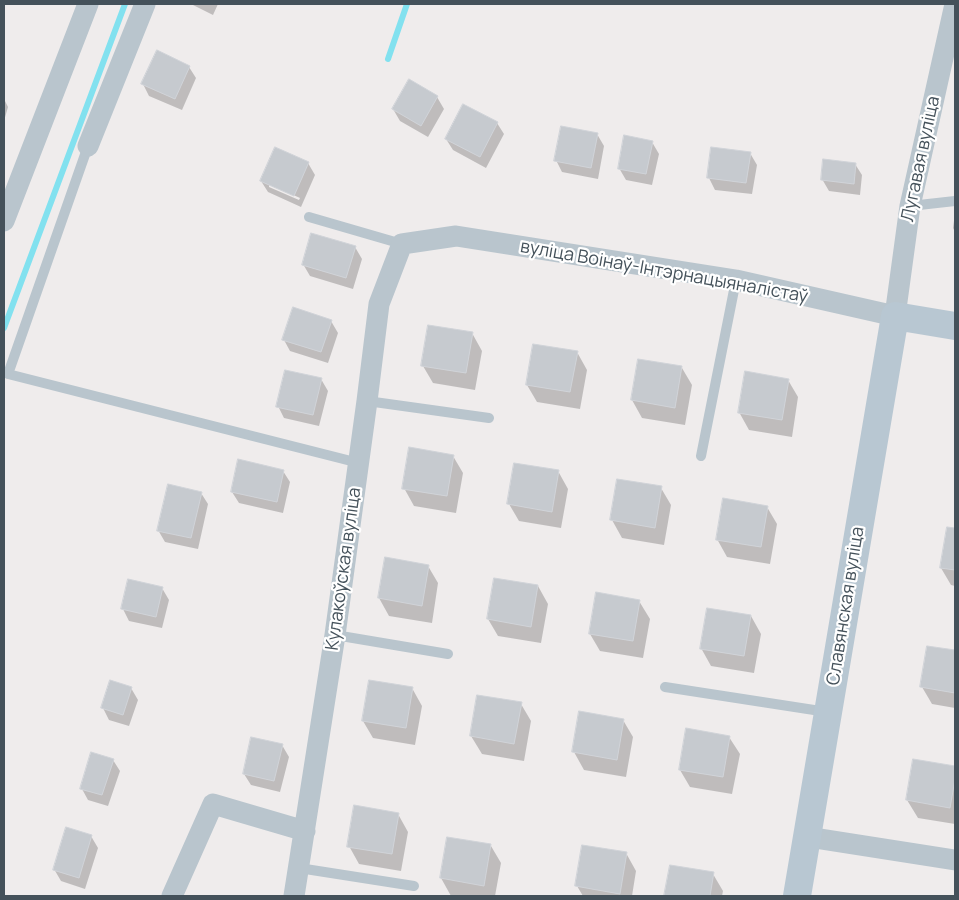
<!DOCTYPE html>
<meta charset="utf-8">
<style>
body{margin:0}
#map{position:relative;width:959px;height:900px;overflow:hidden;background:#efecec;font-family:Manrope,sans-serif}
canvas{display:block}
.frame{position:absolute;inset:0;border:5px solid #44515a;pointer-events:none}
</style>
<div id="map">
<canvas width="959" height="900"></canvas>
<div class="frame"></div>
</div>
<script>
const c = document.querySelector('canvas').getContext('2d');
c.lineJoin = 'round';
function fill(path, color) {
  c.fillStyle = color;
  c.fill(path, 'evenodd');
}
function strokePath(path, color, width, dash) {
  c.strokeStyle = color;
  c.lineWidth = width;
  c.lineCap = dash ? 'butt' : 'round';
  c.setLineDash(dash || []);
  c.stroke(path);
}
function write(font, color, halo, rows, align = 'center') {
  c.font = font + ' Manrope,sans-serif';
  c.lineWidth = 4.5;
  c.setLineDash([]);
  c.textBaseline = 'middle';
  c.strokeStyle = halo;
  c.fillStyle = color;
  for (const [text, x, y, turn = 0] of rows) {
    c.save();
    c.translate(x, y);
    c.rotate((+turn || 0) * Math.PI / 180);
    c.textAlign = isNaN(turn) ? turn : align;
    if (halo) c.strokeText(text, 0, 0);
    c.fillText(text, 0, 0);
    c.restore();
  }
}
fill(new Path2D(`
 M191 4H218L213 15Z
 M189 67 196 78 182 110 149 96 143 84Z
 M409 81 437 97 444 109 428 137 400 121 393 109Z
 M4 99 8 107 4 121Z
 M497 123 504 134 486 168 453 150 446 139Z
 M597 134 604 146 598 179 562 172 556 160Z
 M652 142 659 154 652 185 626 180 619 168Z
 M276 149 308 163 315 175 301 207 268 192 261 181ZM269 184 300 198 299 200 269 187Z
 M750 153 757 165 752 194 715 190 709 178Z
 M855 164 862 175 860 195 829 191 822 179Z
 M955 213V232L953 228Z
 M355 247 362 259 353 289 310 276 303 264Z
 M331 321 338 333 328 363 290 351 284 340Z
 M472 333 482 351 475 390 433 383 423 366Z
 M577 352 587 370 580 409 537 402 527 385Z
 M682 368 692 385 685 425 642 418 632 400Z
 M321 379 328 391 319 426 284 418 278 406Z
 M788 380 798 397 792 437 749 430 739 412Z
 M453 456 463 473 456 513 414 506 404 488Z
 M283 471 290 482 283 513 239 503 232 492Z
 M558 471 568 489 561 528 519 521 509 504Z
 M661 488 671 505 664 545 622 538 612 520Z
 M201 493 208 504 198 549 165 542 158 530Z
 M767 507 777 524 770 564 727 557 717 539Z
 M948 528 955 529V586L951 585 941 568Z
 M386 559 428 566 438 583 432 623 389 616 379 598Z
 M538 586 548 604 541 643 498 636 488 619Z
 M162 588 169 600 162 628 129 621 123 609Z
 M639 601 650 619 643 658 600 651 590 634Z
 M751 616 761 634 754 673 711 666 701 648Z
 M928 647 955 652V708L932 704 922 687Z
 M131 688 138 700 129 726 109 720 103 708Z
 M412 688 422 706 415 745 373 738 363 721Z
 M521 704 531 721 524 761 482 754 471 736Z
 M623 720 633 737 626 777 584 770 574 752Z
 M729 737 740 754 732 794 690 787 680 770Z
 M282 745 289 757 280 792 251 785 244 774Z
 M113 760 120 771 108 806 88 800 82 789Z
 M914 761 955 768V824L918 818 907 800Z
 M398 814 408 832 401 871 359 864 349 846Z
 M91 836 98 848 85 889 61 881 54 869Z
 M491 846 501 863 495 896H451L441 878Z
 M626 853 636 871 632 896H583L577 886Z
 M671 866 713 874 723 891 722 896H666Z`), '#0003');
strokePath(new Path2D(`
 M388 59 407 4
 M4 328 125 4`), '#82e1ef', 6);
const building = new Path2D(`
 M157 50 190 66 175 99 141 84Z
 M409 79 438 96 421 126 392 109Z
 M463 104 498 122 480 157 445 139Z
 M561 126 598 133 591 168 554 161Z
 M624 135 653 141 646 174 618 169Z
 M275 147 309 162 294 196 260 181Z
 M711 147 751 152 746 183 707 178Z
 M823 159 856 163 854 184 821 180Z
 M311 233 356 246 346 278 302 265Z
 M293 307 332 320 321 352 282 340Z
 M428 325 473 332 466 373 421 366Z
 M533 344 578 351 570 392 526 385Z
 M638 359 682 366 675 408 631 400Z
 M285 370 322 378 313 415 276 407Z
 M745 371 789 379 782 420 738 413Z
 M409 447 454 455 447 496 402 489Z
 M238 459 284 470 277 502 231 492Z
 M514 463 559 470 552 512 507 504Z
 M617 479 662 486 655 528 610 520Z
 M168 484 202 492 191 538 157 531Z
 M723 498 768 506 761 547 716 540Z
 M947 527 955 528V570L940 568Z
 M385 557 429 565 422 606 378 598Z
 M494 578 538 585 531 627 487 619Z
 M128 579 163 587 156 617 121 609Z
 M596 592 640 600 633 641 589 634Z
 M707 608 751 615 744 656 700 649Z
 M927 646 955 650V693L920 687Z
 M110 680 132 687 123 715 101 708Z
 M369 680 413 687 406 728 362 721Z
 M477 695 522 702 514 744 470 736Z
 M579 711 624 719 617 760 572 752Z
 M686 728 730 736 723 777 679 770Z
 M251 737 283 744 274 781 243 774Z
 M91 752 114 759 102 795 80 789Z
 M913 759 955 766V779L950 808 906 800Z
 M354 805 399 813 392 854 347 847Z
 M66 827 92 835 79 878 53 870Z
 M447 837 491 844 484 886 440 878Z
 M582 845 627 852 620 894 575 886Z
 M670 865 714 872 710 896H664Z`);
fill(building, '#c6cacf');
strokePath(building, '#d0d3d8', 1);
strokePath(new Path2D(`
 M88 146 8 374 359 463
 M910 206 955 201
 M309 217 402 244
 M367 401 489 418
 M701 456 736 280
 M335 635 448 654
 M665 687 827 712
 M299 868 414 886`), '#b9c5cd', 10);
strokePath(new Path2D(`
 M88 146 145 4
 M4 221 88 4
 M808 837 955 860
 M172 896 213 804 305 831
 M294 896 335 635 367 401 379 304 402 244 456 236 736 280 895 316 910 206 955 4`), '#b9c5cd', 21);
strokePath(new Path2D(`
 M797 896 895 316 955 326`), '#b8c7d2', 28);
write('18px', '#44515a', '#fff', [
 ["Лугавая вуліца",921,159,-78],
 ["вуліца Воінаў-Інтэрнацыяналістаў",664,272,10],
 ["Кулакоўская вуліца",344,569,-82],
 ["Славянская вуліца",846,606,-81]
]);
</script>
